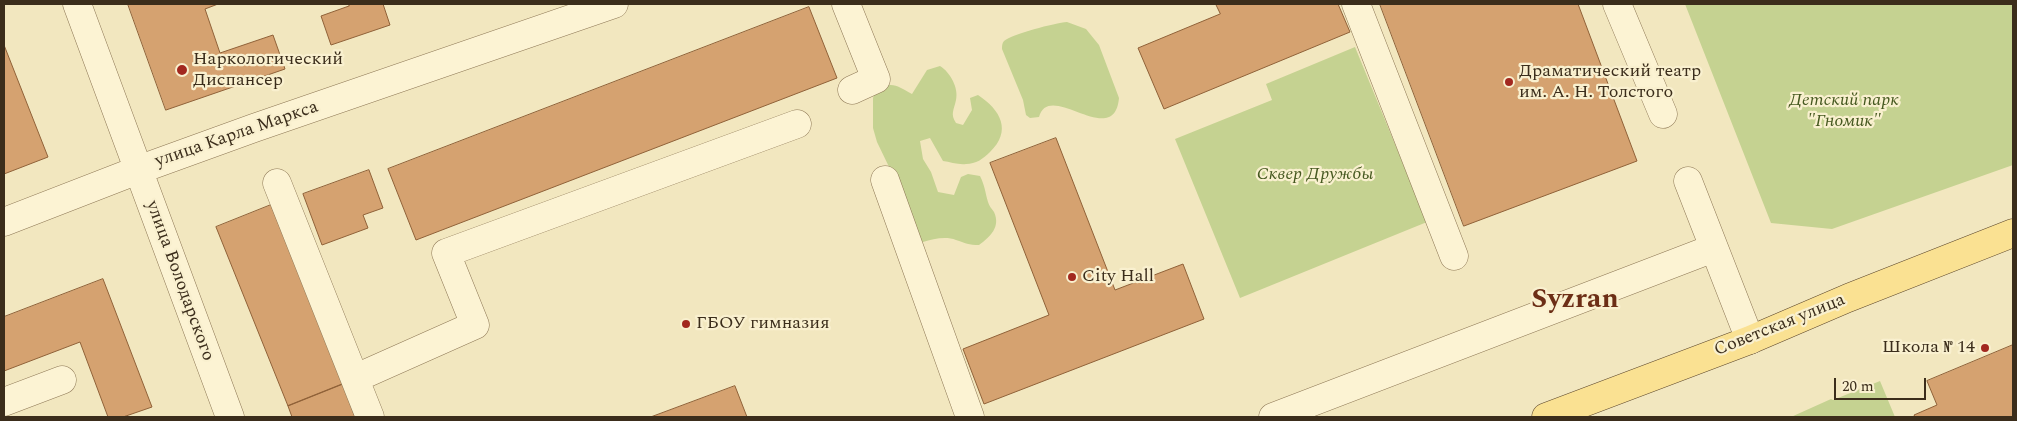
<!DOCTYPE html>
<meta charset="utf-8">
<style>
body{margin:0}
#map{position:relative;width:2017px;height:421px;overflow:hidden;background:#f2e7bf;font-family:Spectral,serif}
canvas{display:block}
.frame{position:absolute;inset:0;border:5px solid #3b2d1b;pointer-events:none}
.scale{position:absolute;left:1834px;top:378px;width:92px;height:22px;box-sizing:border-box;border:2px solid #3b2d1b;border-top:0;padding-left:6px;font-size:15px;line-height:18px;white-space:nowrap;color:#3b2d1b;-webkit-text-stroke:4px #f9f0cf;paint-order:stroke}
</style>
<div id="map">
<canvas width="2017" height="421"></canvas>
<div class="frame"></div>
<div class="scale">20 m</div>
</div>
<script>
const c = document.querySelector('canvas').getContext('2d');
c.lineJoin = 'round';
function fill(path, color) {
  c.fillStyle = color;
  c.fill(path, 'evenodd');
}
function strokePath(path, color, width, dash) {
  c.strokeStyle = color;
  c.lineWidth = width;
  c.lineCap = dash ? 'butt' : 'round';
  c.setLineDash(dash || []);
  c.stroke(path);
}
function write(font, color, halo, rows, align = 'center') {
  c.font = font + ' Spectral,serif';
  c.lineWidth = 4.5;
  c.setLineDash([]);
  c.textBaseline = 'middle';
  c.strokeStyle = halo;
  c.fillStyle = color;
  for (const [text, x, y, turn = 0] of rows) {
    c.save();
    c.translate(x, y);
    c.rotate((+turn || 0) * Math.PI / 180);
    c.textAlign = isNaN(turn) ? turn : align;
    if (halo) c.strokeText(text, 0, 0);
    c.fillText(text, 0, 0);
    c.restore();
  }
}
fill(new Path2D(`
 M1685 4H2013V165L1832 229 1771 223Z
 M1067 22 1086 29 1099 45 1119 98C1114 151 1049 79 1039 117L1030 118 1026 115 1023 100 1002 49C1002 46 1002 43 1004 41 1012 34 1055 23 1067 22Z
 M1355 47 1427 222 1240 298 1175 139 1272 100 1266 84Z
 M940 66C950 72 959 88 956 100 954 110 950 114 956 123L963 125 972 110 970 98 978 95C1001 110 1012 131 990 152 983 159 976 164 966 164 959 165 950 162 943 161L930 138 920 141 923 159 931 172 938 192 954 195 961 177 968 174 980 176C985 186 985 192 988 202 989 206 992 209 994 212 1001 227 990 237 979 245 969 245 965 243 956 240 946 236 933 239 923 242L913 235 891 171 877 142 873 128V98L875 91C892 80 897 86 912 94L927 70Z
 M1880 381 1895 417H1791L1831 399 1833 400Z`), '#c5d291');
const building = new Path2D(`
 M128 4H218L205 9 220 53 273 35 285 69 166 110Z
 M348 4H383L390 25 331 45 321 16 349 6Z
 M1216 4H1338L1350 32 1164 109 1138 48 1220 14Z
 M1380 4H1578L1637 161 1464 226Z
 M809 7 837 78 416 240 388 169Z
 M4 45 48 157 4 174Z
 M1056 138 1115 290 1183 264 1204 319 984 404 963 349 1049 315 990 163Z
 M369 170 383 208 363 215 368 228 322 245 303 194Z
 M271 205 343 384 288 406 216 227Z
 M103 279 152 407 123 417H108L80 342 4 371V317Z
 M2013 345V417H1915L1914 415 1937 405 1927 381Z
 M343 384 355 417H292L288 406Z
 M735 386 747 417H651Z`);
fill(building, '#d5a270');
strokePath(building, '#8f6138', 1);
const minor = new Path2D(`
 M77 4 230 417
 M846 4 876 79 852 90
 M1356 4 1454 256
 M1617 4 1663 114
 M885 180 970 417
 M1688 181 1750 340
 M277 183 370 417
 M4 222 138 170 254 128 614 4
 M356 378 475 325 446 253 797 124
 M4 402 62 380
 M1273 417 1714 248`);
const major = new Path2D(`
 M1546 417 1750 340 1848 298 2013 233`);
strokePath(minor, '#8d7755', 29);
strokePath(major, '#5a442a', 29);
strokePath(minor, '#fcf3d3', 28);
strokePath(major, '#fae192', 28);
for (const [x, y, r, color] of [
 [182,70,6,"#a2281f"],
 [1509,82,5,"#a2281f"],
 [1072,277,5,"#a2281f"],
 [686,324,5,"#a2281f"],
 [1985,348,5,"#a2281f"]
]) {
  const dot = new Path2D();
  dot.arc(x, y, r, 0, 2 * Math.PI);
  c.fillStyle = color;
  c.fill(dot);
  strokePath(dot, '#f9f0cf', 2);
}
write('18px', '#3b2d1b', '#f9f0cf', [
 ["Наркологический",193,60],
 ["Диспансер",193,81],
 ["Драматический театр",1519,72],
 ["им. А. Н. Толстого",1519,93],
 ["City Hall",1082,277],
 ["ГБОУ гимназия",696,324],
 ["Школа № 14",1975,348,"right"]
], 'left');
write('italic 18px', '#465920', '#f9f0cf', [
 ["Детский парк",1844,101],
 ["\"Гномик\"",1844,122],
 ["Сквер Дружбы",1315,175]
]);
write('18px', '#3b2d1b', '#f9f0cf', [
 ["улица Карла Маркса",237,135,-19],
 ["улица Володарского",179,281,70],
 ["Советская улица",1780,326,-22]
]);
write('bold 28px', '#6c2e16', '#f9f0cf', [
 ["Syzran",1575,302]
]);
</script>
